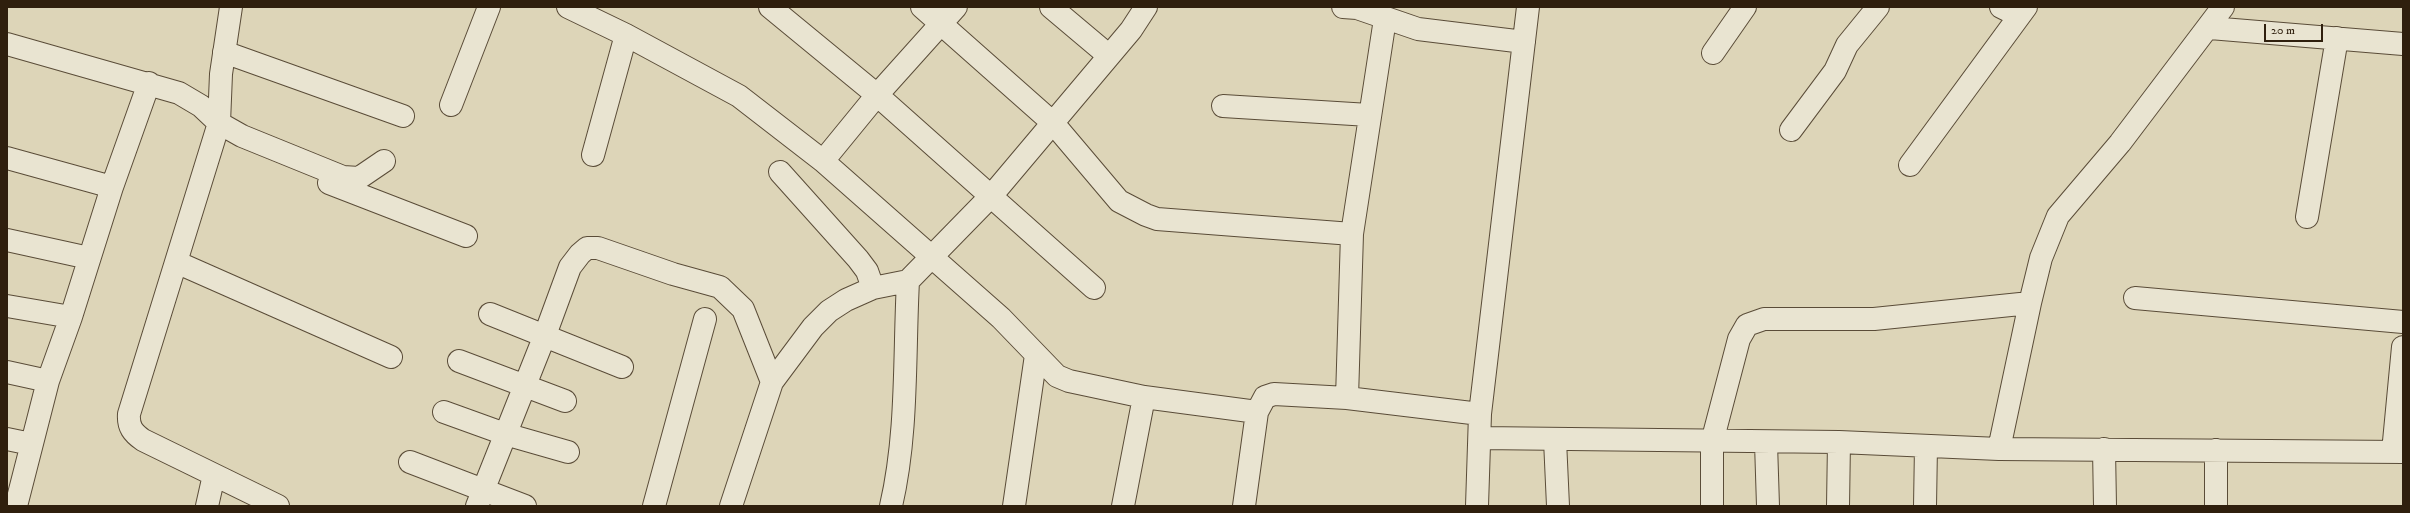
<!DOCTYPE html>
<style>
body{margin:0}
#map{position:relative;width:2410px;height:513px;overflow:hidden;background:#ddd5b8;font-family:"IM FELL DW Pica",serif}
canvas{display:block}
.frame{position:absolute;inset:0;border:8px solid #2f1f0d;pointer-events:none}
.scale{position:absolute;left:2264px;top:24px;width:59px;height:18px;box-sizing:border-box;border:2px solid #2f1f0d;border-top:0;padding-left:5px;font-size:12px;line-height:14px;white-space:nowrap;color:#2f1f0d;-webkit-text-stroke:3px #e9e4d1;paint-order:stroke}
</style>
<div id="map">
<canvas width="2410" height="513"></canvas>
<div class="frame"></div>
<div class="scale">20 m</div>
</div>
<script>
const c = document.querySelector('canvas').getContext('2d');
c.lineJoin = 'round';
function strokePath(path, color, width, dash) {
  c.strokeStyle = color;
  c.lineWidth = width;
  c.lineCap = dash ? 'butt' : 'round';
  c.setLineDash(dash || []);
  c.stroke(path);
}
const minor = new Path2D(`
 M231 7 221 74 219 123 129 414C128 427 133 433 143 440L278 506
 M568 7 626 35 739 96 823 161 1001 318 1057 376 1069 381 1144 397 1257 412
 M770 7 877 95 1094 288
 M922 7 1053 123 1119 201 1146 215 1157 219 1352 234
 M1051 7 1108 55
 M1343 7 1357 8 1418 29 1524 42
 M2001 7 2019 16
 M2210 28 2403 44
 M7 44 179 93 201 106 219 123 242 136 343 177 359 178 384 161
 M224 52 403 116
 M1713 53 1745 7
 M451 105 489 7
 M1223 106 1369 115
 M1791 130 1835 71 1847 45 1878 7
 M593 155 626 35
 M7 158 112 187
 M823 161 877 95 956 7
 M1910 165 2026 7
 M780 172 858 259 867 271 873 288
 M329 183 466 236
 M2307 217 2337 38
 M7 240 89 258
 M176 262 391 357
 M2135 298 2403 322
 M7 306 71 317
 M490 314 622 367
 M459 361 565 401
 M7 372 48 381
 M1347 398 1352 234 1385 19
 M444 412 505 434 568 452
 M1480 438 1839 442 1999 449 2403 452
 M7 439 31 444
 M1555 440 1558 506
 M1766 443 1768 506
 M1999 449 2030 303 2041 258 2058 216 2120 143 2223 7
 M2104 449 2105 506
 M2216 450V506
 M2393 452 2403 347
 M410 462 525 506
 M16 506 48 381 71 317 112 187 149 83
 M207 506 214 475
 M477 506 545 335 570 267 580 254 587 248H598L673 274 720 287 743 309 772 382
 M654 506 705 319
 M731 506 772 382 813 327 829 311 846 300 873 288 908 281
 M891 506C908 433 904 356 908 281L992 195 1131 30 1146 7
 M1014 506 1036 355
 M1123 506 1144 397
 M1244 506 1257 412 1265 397 1274 394 1347 398 1480 414
 M1477 506 1480 414 1528 7
 M1712 506V442L1739 339 1747 325 1764 319H1874L2030 303
 M1838 506 1839 442
 M1925 506 1926 446`);
strokePath(minor, '#5a4c38', 24);
strokePath(minor, '#e9e4d1', 22);
</script>
